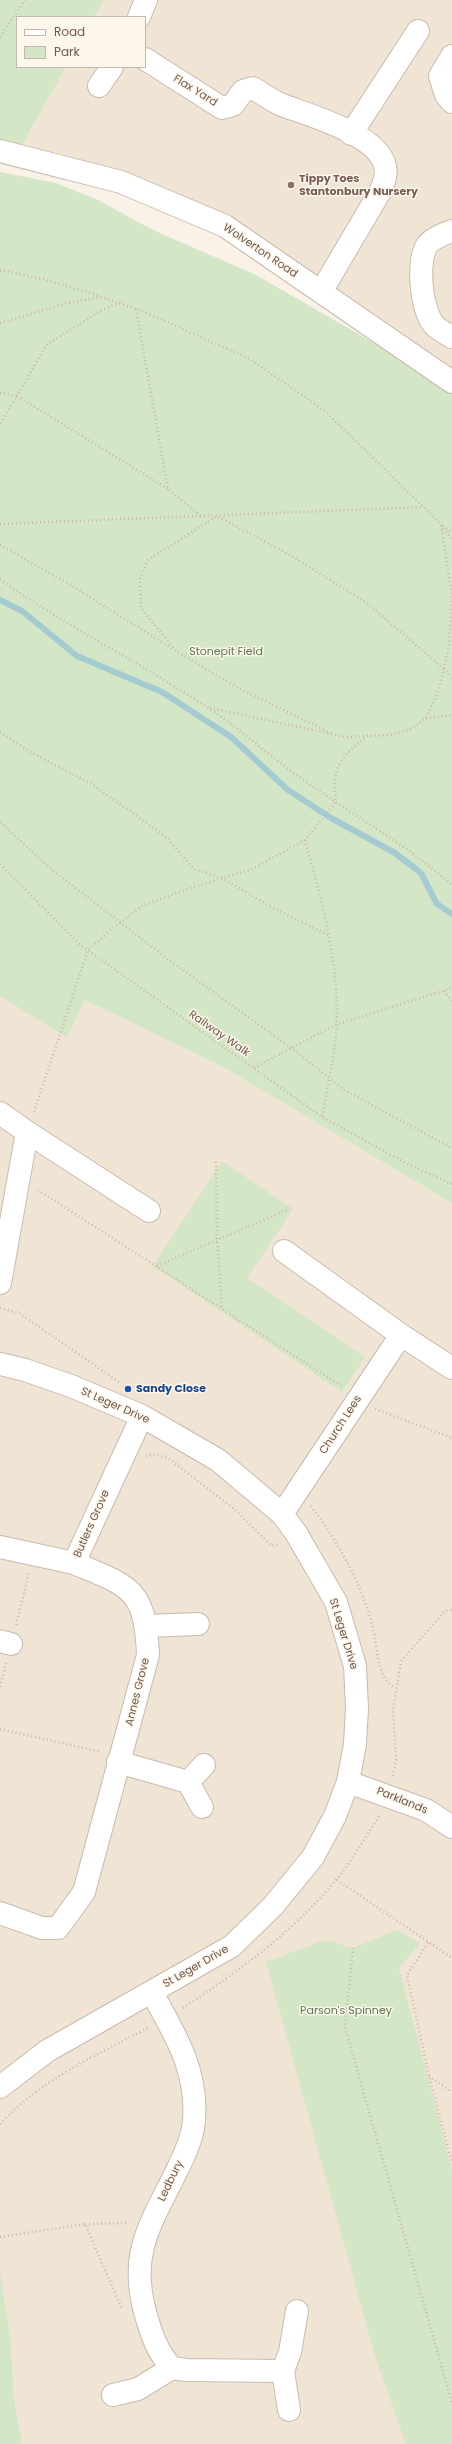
<!DOCTYPE html>
<style>
body{margin:0}
#map{position:relative;width:452px;height:2444px;overflow:hidden;background:#faf2e6;font-family:Poppins,sans-serif}
canvas{display:block}
.legend{position:absolute;left:16px;top:16px;width:130px;height:52px;box-sizing:border-box;background:#fdf6eb;border:1px solid #c5b7ac;margin:0;padding:5px 7px;list-style:none;font-size:12px;color:#70594d}
.legend li{display:flex;align-items:center;gap:8px;height:20px}
.legend b{width:20px;border:1px solid #c5b7ac}
</style>
<div id="map">
<canvas width="452" height="2444"></canvas>
<ul class="legend">
<li><b style="height:5px;background:#fff"></b>Road</li>
<li><b style="height:11px;background:#d3e6c6"></b>Park</li>
</ul>
</div>
<script>
const c = document.querySelector('canvas').getContext('2d');
c.lineJoin = 'round';
function fill(path, color) {
  c.fillStyle = color;
  c.fill(path, 'evenodd');
}
function strokePath(path, color, width, dash) {
  c.strokeStyle = color;
  c.lineWidth = width;
  c.lineCap = dash ? 'butt' : 'round';
  c.setLineDash(dash || []);
  c.stroke(path);
}
function write(font, color, halo, rows, align = 'center') {
  c.font = font + ' Poppins,sans-serif';
  c.lineWidth = 3;
  c.setLineDash([]);
  c.textBaseline = 'middle';
  c.strokeStyle = halo;
  c.fillStyle = color;
  for (const [text, x, y, turn = 0] of rows) {
    c.save();
    c.translate(x, y);
    c.rotate((+turn || 0) * Math.PI / 180);
    c.textAlign = isNaN(turn) ? turn : align;
    if (halo) c.strokeText(text, 0, 0);
    c.fillText(text, 0, 0);
    c.restore();
  }
}
fill(new Path2D(`
 M104 0H452V382L422 362 386 350 325 294 225 226 17 154 66 67H145V17H94Z
 M0 996 67 1038 85 1000 223 1067 452 1203V2444H0Z`), '#f0e4d5');
fill(new Path2D(`
 M0 0H104L94 17H17V67H66L17 154 0 151Z
 M0 172 56 183 98 200 153 230 256 275 386 350 422 362 452 382V1203L223 1067 85 1000 67 1038 0 996Z
 M222 1161 293 1209 247 1278 365 1357 342 1392 153 1266Z
 M397 1930 420 1943 399 1968 452 2170V2444H406L375 2356 266 1962 325 1940 353 1948Z
 M0 2272 11 2343 13 2395 22 2444H0Z`), '#d3e6c6');
strokePath(new Path2D(`
 M0 600 22 611 77 656 162 692 231 737 288 790 331 818 395 853 412 866 421 873 437 904 452 914`), '#a4cbd2', 6);
const minor = new Path2D(`
 M139 17 146 0
 M452 56 440 76 446 95 452 102
 M145 59 222 108 233 105 243 91 253 88C263 94 272 101 282 105 308 115 378 134 385 166 387 173 384 183 381 190L321 292
 M99 86 112 67
 M351 134 418 31
 M0 151 121 182 225 226 452 382
 M452 231C444 234 430 239 426 247 417 265 421 313 436 327 441 331 447 334 452 337
 M0 1113 27 1132 0 1283
 M27 1132 149 1211
 M401 1335 452 1368
 M0 1364 25 1370 71 1386 142 1416 218 1460 282 1514 296 1533 336 1602 355 1666 357 1708 355 1744 348 1782 335 1816 313 1857 273 1906 232 1946 47 2051 0 2087
 M282 1514 401 1335 284 1251
 M0 1547 74 1563 142 1416
 M147 1626 198 1624
 M0 1641 11 1644
 M118 1762 188 1782 202 1807
 M188 1782 204 1765
 M348 1782 426 1810 452 1827
 M0 1913 42 1928H58L84 1892 148 1655C145 1588 131 1587 74 1563
 M152 1993C175 2034 198 2071 194 2120 193 2136 186 2152 179 2166 154 2220 128 2249 145 2312 151 2333 157 2352 172 2368L186 2370 283 2371 290 2352 297 2311
 M283 2371 289 2410
 M113 2395 138 2389 172 2368`);
strokePath(minor, '#cabaad', 24);
strokePath(new Path2D(`
 M0 37 25 0
 M0 270 43 279 100 296
 M120 303 104 309 46 345 17 396 168 489
 M136 309 168 489 201 516
 M0 323 68 303 101 297 147 313 250 359 325 411 441 524 452 540
 M0 393 17 396 0 425
 M0 524 423 507
 M443 526 452 532
 M0 545 69 584 174 650
 M0 579C61 623 127 656 190 696 230 720 264 752 302 779 352 815 406 844 452 885
 M444 668 452 678
 M210 708 345 737 391 735 413 728 426 718 439 689 449 646 452 594 441 525
 M426 718 452 715
 M0 732 30 752 90 783 165 836 194 869 222 878 264 903 328 935
 M331 733 240 689 176 651 141 608 140 579 148 560 217 516 290 555 367 603 444 669
 M0 822 52 870 169 960 298 1053 344 1090 452 1148
 M305 840C323 905 343 976 335 1044 332 1069 326 1093 322 1117
 M0 864 79 944 322 1117 408 1164 452 1184
 M444 991 452 1001
 M254 1068 335 1025 452 988
 M34 1112 88 950 113 928 142 906 188 889 252 869 305 840 336 802C331 767 341 757 367 736
 M216 1162 217 1240 222 1308
 M38 1190 343 1387
 M157 1266 287 1210
 M0 1308 19 1313 119 1382
 M375 1409 452 1438
 M146 1456 153 1454 168 1458 233 1508 272 1546 279 1544
 M311 1506C338 1542 362 1584 373 1628 378 1649 376 1677 395 1688
 M16 1625 29 1573
 M0 1687 6 1663
 M0 1729 101 1752
 M393 1776 396 1760 393 1711 401 1661 445 1611 452 1610
 M337 1880 452 1958
 M428 1943 407 1975 429 2076 452 2163
 M353 1948 345 2027 452 2403
 M183 2008C239 1971 293 1932 336 1880 353 1860 366 1836 380 1815
 M429 2076 452 2092
 M0 2124C41 2080 96 2055 148 2028
 M85 2224 129 2223
 M0 2237 85 2224 122 2309`), '#d1b5a4', 2.5, [1, 3]);
strokePath(minor, '#fff', 22);
for (const [x, y, r, color] of [
 [291,185,4,"#8d6e63"],
 [128,1389,4,"#1a4fb4"]
]) {
  const dot = new Path2D();
  dot.arc(x, y, r, 0, 2 * Math.PI);
  c.fillStyle = color;
  c.fill(dot);
  strokePath(dot, '#fdf6eb', 1.5);
}
write('11px', '#70594d', '#fdf6eb', [
 ["Flax Yard",195,91,32],
 ["Wolverton Road",260,251,34],
 ["Railway Walk",219,1034,35],
 ["St Leger Drive",115,1406,24],
 ["Church Lees",341,1425,-57],
 ["Butlers Grove",92,1524,-66],
 ["St Leger Drive",343,1634,73],
 ["Annes Grove",138,1692,-76],
 ["Parklands",402,1801,22],
 ["St Leger Drive",196,1967,-30],
 ["Ledbury",171,2181,-64]
]);
write('bold 11px', '#785e54', '#fdf6eb', [
 ["Tippy Toes",299,179],
 ["Stantonbury Nursery",299,192]
], 'left');
write('11px', '#587a4a', '#fdf6eb', [
 ["Stonepit Field",226,652],
 ["Parson's Spinney",346,2011]
]);
write('bold 11px', '#164399', '#fdf6eb', [
 ["Sandy Close",136,1389]
], 'left');
</script>
